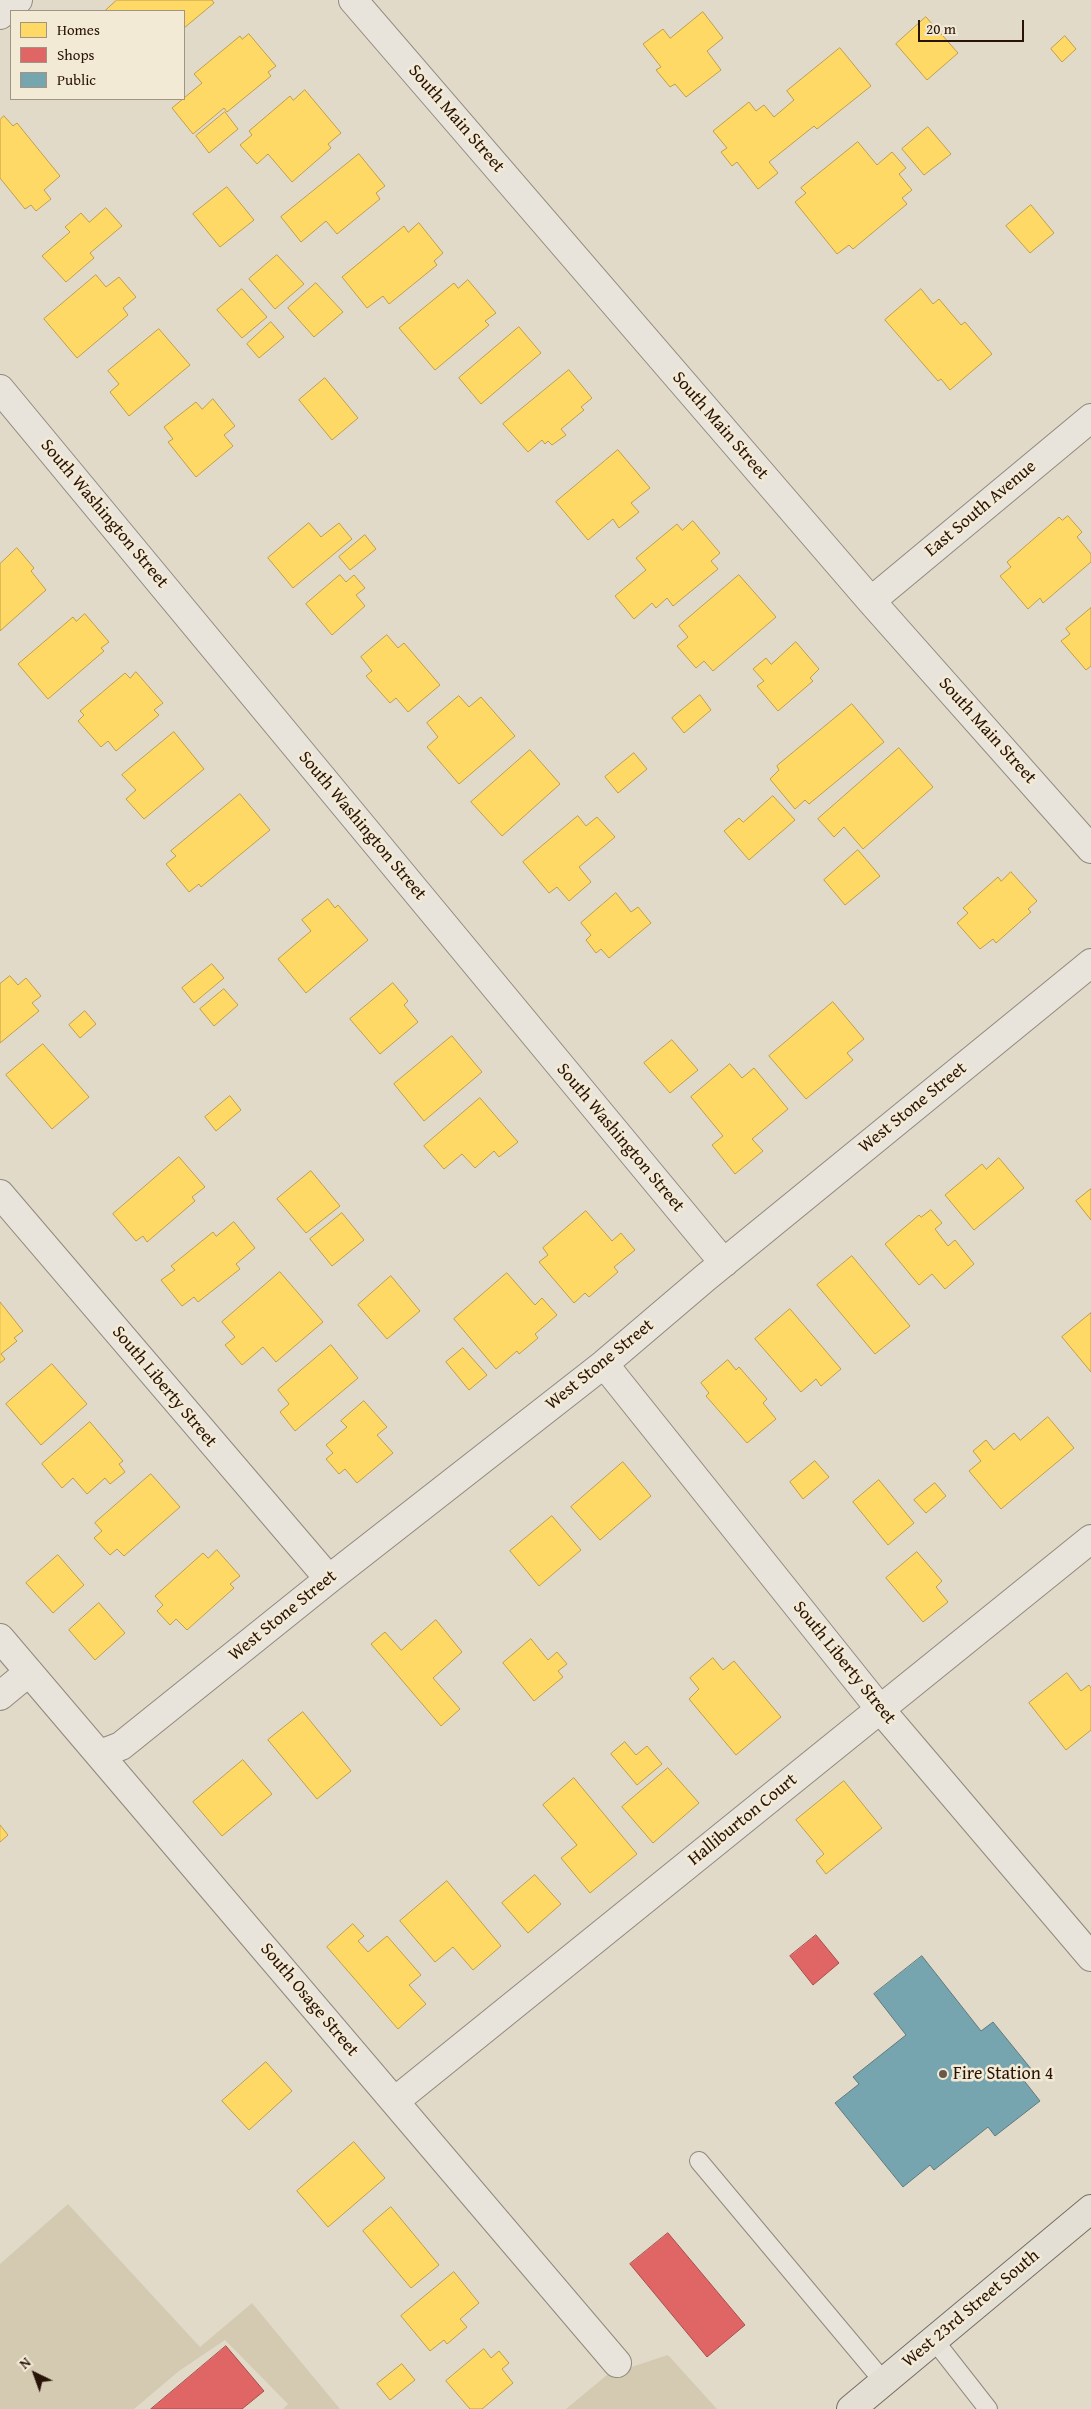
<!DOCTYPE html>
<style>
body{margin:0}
#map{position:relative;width:1091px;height:2409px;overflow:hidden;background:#e1dac9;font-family:"Gentium Book Plus",serif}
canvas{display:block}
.legend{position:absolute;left:10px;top:10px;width:175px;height:90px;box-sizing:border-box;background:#f2ead5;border:1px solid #a29483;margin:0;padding:6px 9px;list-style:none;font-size:15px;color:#291307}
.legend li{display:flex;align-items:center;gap:10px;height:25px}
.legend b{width:25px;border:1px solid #a29483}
.north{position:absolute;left:10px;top:2349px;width:50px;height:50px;-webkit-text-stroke:4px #f2ead5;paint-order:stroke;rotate:318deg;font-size:14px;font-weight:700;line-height:20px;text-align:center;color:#291307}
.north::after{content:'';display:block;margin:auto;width:18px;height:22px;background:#291307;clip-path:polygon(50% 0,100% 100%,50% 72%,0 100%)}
.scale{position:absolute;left:918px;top:20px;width:106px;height:22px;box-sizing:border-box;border:2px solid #291307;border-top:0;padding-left:6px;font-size:15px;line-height:18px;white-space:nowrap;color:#291307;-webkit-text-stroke:4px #f2ead5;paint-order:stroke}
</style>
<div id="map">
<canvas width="1091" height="2409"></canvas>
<ul class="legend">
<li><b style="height:14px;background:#ffd966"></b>Homes</li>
<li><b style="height:14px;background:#e06666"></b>Shops</li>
<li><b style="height:14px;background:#76a5af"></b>Public</li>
</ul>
<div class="north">N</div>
<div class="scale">20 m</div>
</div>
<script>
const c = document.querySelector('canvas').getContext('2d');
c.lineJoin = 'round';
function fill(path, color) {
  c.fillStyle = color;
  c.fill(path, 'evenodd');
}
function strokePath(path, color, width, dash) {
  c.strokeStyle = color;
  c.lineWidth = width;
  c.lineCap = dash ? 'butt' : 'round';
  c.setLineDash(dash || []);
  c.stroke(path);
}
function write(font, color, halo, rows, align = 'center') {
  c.font = font + ' "Gentium Book Plus",serif';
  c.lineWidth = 5;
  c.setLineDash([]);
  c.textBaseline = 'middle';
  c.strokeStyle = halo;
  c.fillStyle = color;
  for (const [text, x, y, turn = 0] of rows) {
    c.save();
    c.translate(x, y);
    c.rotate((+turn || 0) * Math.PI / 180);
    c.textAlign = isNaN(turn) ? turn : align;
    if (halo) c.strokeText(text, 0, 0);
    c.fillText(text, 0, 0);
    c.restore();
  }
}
fill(new Path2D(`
 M68 2204 200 2347 252 2303 340 2409H283L288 2404 225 2340 179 2371 134 2409H0V2264Z
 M668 2355 717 2409H566L607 2375Z`), '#d4cab2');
const homes = new Path2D(`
 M117 0H212L214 3 184 28V11H105Z
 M703 12 723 38 707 51 721 70 686 97 675 84 670 87 656 70 661 67 643 44 663 29 670 38Z
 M926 17 958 53 927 80 896 44Z
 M249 34 276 66 268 72 271 76 227 112 224 108 193 134 172 108 202 83 194 74 240 36 242 39Z
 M1065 36 1076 49 1062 62 1051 49Z
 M840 48 871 86 817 129 814 126 769 162 778 173 758 189 737 162 732 166 721 152 727 148 713 131 749 102 756 111 764 105 774 117 794 100 787 91Z
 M305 90 341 133 328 144 331 148 292 182 268 154 257 164 240 145 252 135 249 131 290 96 293 100Z
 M225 112 238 129 209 153 196 136Z
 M4 116 13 126 17 123 60 176 44 190 51 199 36 211 31 205 25 209 0 178V120Z
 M928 127 951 154 924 175 902 149Z
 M858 142 877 165 892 152 906 168 899 174 912 190 902 198 907 204 853 249 849 245 837 254 795 202 806 193 801 188Z
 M359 154 385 186 376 193 380 199 337 234 326 221 301 242 281 217Z
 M227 187 254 220 220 247 193 214Z
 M1031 205 1054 233 1030 253 1006 226Z
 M106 208 122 226 90 253 94 258 66 282 42 256 70 232 65 227 81 213 89 222Z
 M419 223 443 253 434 261 437 265 389 304 383 296 367 308 342 277 404 226 408 232Z
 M277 255 304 284 275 309 249 279Z
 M96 275 106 287 119 277 136 297 123 308 128 315 77 358 44 319Z
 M468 280 496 313 485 321 489 325 435 370 399 328 454 283 458 288Z
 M316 283 343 312 314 337 288 308Z
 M242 289 267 317 242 338 217 310Z
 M921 289 933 304 939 299 961 325 965 322 992 354 950 390 941 379 938 381 885 320Z
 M271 322 284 337 259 358 247 344Z
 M519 327 541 353 481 404 459 378Z
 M159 329 190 365 129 416 110 392 119 384 108 371Z
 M569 370 592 398 581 407 584 410 561 429 566 435 552 445 548 441 545 444 542 440 528 452 503 424Z
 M325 378 358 418 332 440 299 400Z
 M213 399 235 426 224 435 233 446 196 477 168 442 173 439 164 427 196 402 202 409Z
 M618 450 650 488 631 503 639 512 619 528 613 519 588 540 556 502Z
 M1068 516 1082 532 1077 537 1091 554V562L1043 603 1040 598 1028 609 1000 576 1011 567 1007 562 1059 517 1062 520Z
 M693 521 720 553 711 561 718 569 673 606 667 598 656 608 652 603 634 619 615 596 646 570 636 558 677 524 682 530Z
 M309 523 321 537 339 523 352 539 293 588 268 558Z
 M365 535 376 549 350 570 339 557Z
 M17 548 34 568 31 571 46 590 0 631V564Z
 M340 575 346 582 354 575 365 588 356 595 365 606 332 635 306 604Z
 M739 575 776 617 713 671 704 661 696 668 677 646 688 637 679 626Z
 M1091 608V666L1086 670 1061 641 1070 634 1066 629Z
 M85 614 109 642 101 648 104 651 48 699 18 664 73 617 76 621Z
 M387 635 398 648 404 643 440 685 408 712 396 698 390 703 366 676 372 671 361 657Z
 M796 642 819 669 810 678 813 681 778 711 757 686 764 681 753 669 766 658 771 664Z
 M136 672 163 703 154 710 159 715 116 751 108 741 101 747 78 721 84 715 80 711 125 673 130 678Z
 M700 695 711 710 684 733 672 718Z
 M459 696 469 707 481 697 515 736 459 784 427 747 438 737 427 723Z
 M852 704 884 742 809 804 805 800 795 809 770 779 779 770 777 766Z
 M174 732 204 769 144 819 126 799 136 790 122 775Z
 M899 748 933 787 863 849 844 827 834 837 818 819Z
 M530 750 560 784 502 836 471 802Z
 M634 753 647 769 618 793 605 777Z
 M240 794 270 830 201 887 199 884 189 892 166 864 176 856 171 851Z
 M773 796 795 820 749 860 724 831 739 818 743 822Z
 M578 816 586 826 597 817 615 837 579 867 591 882 569 901 557 887 549 893 523 862Z
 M858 850 880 876 845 905 824 880Z
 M1011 872 1037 901 1028 909 1031 912 996 943 993 939 980 949 957 923 968 913 963 908 998 877 1001 881Z
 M616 893 631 912 638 907 651 923 609 958 601 949 596 953 586 940 591 935 581 923Z
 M328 899 335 908 338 905 368 940 306 993 278 959 311 931 302 920Z
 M212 964 224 978 194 1003 182 988Z
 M10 976 18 985 26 978 41 996 32 1003 39 1011 0 1043V984Z
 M393 983 408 1001 404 1005 418 1022 380 1054 350 1019Z
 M224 989 238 1005 214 1026 200 1009Z
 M833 1002 864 1039 847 1053 853 1060 806 1099 769 1056Z
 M85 1011 96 1024 80 1038 69 1025Z
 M452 1036 482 1072 424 1121 394 1084Z
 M672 1040 698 1070 670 1093 644 1063Z
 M43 1044 89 1097 52 1129 6 1075Z
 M730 1064 742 1078 754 1068 788 1109 752 1139 763 1151 735 1174 712 1145 723 1136 691 1097Z
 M230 1096 241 1110 216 1131 205 1117Z
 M480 1098 518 1142 499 1157 494 1151 475 1168 462 1154 444 1169 424 1146Z
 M179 1157 205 1187 192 1197 195 1201 147 1242 143 1236 136 1241 113 1214Z
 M999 1158 1024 1188 974 1230 945 1195 982 1164 986 1169Z
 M311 1171 340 1206 306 1233 277 1199Z
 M1091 1189V1220L1076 1201Z
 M931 1210 942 1223 935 1229 948 1246 955 1240 974 1264 945 1289 932 1274 919 1285 885 1244 919 1215 921 1217Z
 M586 1211 612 1241 621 1233 635 1250 614 1267 618 1272 589 1297 585 1293 574 1303 539 1262 548 1255 543 1248Z
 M342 1213 364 1240 332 1266 310 1239Z
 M234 1222 255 1248 236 1264 240 1269 198 1302 194 1297 182 1306 161 1280 175 1270 171 1266 213 1232 216 1236Z
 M852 1256 910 1326 875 1354 817 1285Z
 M280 1272 323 1322 276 1362 263 1347 242 1365 225 1345 235 1337 222 1322Z
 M507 1273 535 1305 542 1298 557 1315 535 1334 538 1338 519 1354 517 1351 496 1369 454 1319Z
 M391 1276 420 1311 387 1339 358 1305Z
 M0 1302 23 1331 14 1338 17 1341 1 1354 5 1359 0 1363Z
 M790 1309 841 1369 821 1386 816 1379 801 1392 755 1339Z
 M1091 1313V1372L1062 1337Z
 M331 1345 358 1378 295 1431 280 1412 289 1404 278 1390Z
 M463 1348 487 1375 469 1390 446 1362Z
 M728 1360 736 1370 739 1367 767 1399 763 1403 776 1419 747 1443 706 1396 709 1393 701 1383Z
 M52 1364 87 1404 41 1445 6 1404Z
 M364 1401 387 1427 377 1435 393 1453 357 1483 345 1469 339 1474 326 1459 333 1453 326 1445 347 1427 341 1421Z
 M1048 1417 1074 1448 1001 1509 969 1471 981 1461 973 1451 986 1440 994 1450 1014 1433 1020 1440Z
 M90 1422 123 1461 119 1464 125 1472 110 1484 105 1478 87 1494 73 1478 62 1488 42 1464Z
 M815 1461 829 1477 803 1499 790 1482Z
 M623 1462 651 1496 600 1540 571 1507Z
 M151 1474 180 1507 124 1556 117 1549 110 1555 94 1538 102 1531 95 1523Z
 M879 1480 914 1523 888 1545 853 1502Z
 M935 1483 946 1496 926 1513 914 1500Z
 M552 1516 581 1550 539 1586 510 1551Z
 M217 1550 240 1576 230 1584 234 1588 187 1630 176 1619 170 1625 157 1611 163 1605 155 1596 203 1553 208 1558Z
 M917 1552 942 1581 936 1587 948 1602 923 1622 886 1578Z
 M58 1555 84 1585 53 1613 26 1583Z
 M99 1603 125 1633 95 1660 69 1630Z
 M436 1620 462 1652 433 1678 460 1709 441 1726 371 1644 385 1632 401 1650Z
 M531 1639 548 1660 557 1652 567 1664 558 1671 563 1677 534 1701 503 1663Z
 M713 1658 723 1670 734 1661 781 1717 736 1755 689 1699 699 1689 690 1678Z
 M1067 1673 1081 1691 1089 1685 1091 1688V1730L1066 1750 1029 1703Z
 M303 1712 351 1771 317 1799 268 1740Z
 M625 1742 636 1755 647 1746 662 1764 637 1785 611 1754Z
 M243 1760 272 1794 222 1836 193 1802Z
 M668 1768 699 1803 653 1843 622 1807Z
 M574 1778 637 1854 590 1893 561 1858 577 1845 543 1805Z
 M844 1781 882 1828 826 1874 816 1861 824 1854 796 1820Z
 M0 1825 8 1835 0 1842Z
 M535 1875 561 1904 528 1933 502 1903Z
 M447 1881 501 1946 473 1970 453 1947 435 1962 400 1921Z
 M353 1924 364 1936 358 1941 368 1952 387 1936 421 1975 409 1985 426 2004 398 2029 327 1947Z
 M266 2062 292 2091 249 2130 222 2101Z
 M354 2142 385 2178 328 2227 297 2191Z
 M391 2207 439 2265 411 2288 363 2231Z
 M454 2272 479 2303 460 2319 467 2327 447 2344 444 2340 430 2351 401 2316Z
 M484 2349 491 2358 499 2351 509 2363 502 2369 513 2383 482 2409H470L446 2381Z
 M402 2364 415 2380 390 2400 377 2384Z`);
fill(homes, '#ffd966');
strokePath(homes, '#bf9e4a', 1);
const shops = new Path2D(`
 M816 1935 839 1963 813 1985 790 1956Z
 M668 2233 745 2325 707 2357 630 2264Z
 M226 2346 264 2391 242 2409H151Z`);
fill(shops, '#e06666');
strokePath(shops, '#a94d4a', 1);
const public = new Path2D(`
 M922 1956 981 2031 993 2022 1032 2070 1022 2078 1040 2101 995 2136 988 2127 934 2170 930 2165 903 2187 835 2103 859 2084 853 2077 906 2035 874 1994Z`);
fill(public, '#76a5af');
strokePath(public, '#5f797d', 1);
const lane = new Path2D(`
 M699 2161 884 2382
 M934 2340 988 2409`);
const street = new Path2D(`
 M353 0 871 601 1091 849
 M0 15 18 0
 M0 389 724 1263
 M871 601 1091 418
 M0 1194 329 1579
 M604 1364 880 1709 1091 1957
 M0 1638 617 2363
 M0 1696 29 1672
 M100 1754 121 1746 329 1579 604 1364 705 1278 1091 963
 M395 2101 1091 1539`);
const primary = new Path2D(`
 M851 2409 1091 2209`);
strokePath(lane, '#90897e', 20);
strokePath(street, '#90897e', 30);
strokePath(primary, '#766e64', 30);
strokePath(lane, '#e8e4db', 18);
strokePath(street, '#e8e4db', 28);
strokePath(primary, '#e4dfd5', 28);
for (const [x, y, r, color] of [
 [943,2074,5,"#69594b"]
]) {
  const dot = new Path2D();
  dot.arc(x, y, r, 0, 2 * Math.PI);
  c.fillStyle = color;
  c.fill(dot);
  strokePath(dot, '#f2ead5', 2);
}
write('18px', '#291307', '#f2ead5', [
 ["South Main Street",456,119,49],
 ["South Main Street",720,426,49],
 ["East South Avenue",981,509,-40],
 ["South Washington Street",104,514,50],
 ["South Main Street",987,731,48],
 ["South Washington Street",362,826,50],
 ["West Stone Street",913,1108,-39],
 ["South Washington Street",620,1138,50],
 ["West Stone Street",600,1365,-39],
 ["South Liberty Street",164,1387,50],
 ["West Stone Street",283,1616,-39],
 ["South Liberty Street",844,1663,51],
 ["Halliburton Court",743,1820,-39],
 ["South Osage Street",309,2000,50],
 ["West 23rd Street South",971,2309,-40]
]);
write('18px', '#291307', '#f2ead5', [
 ["Fire Station 4",953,2074]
], 'left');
</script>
